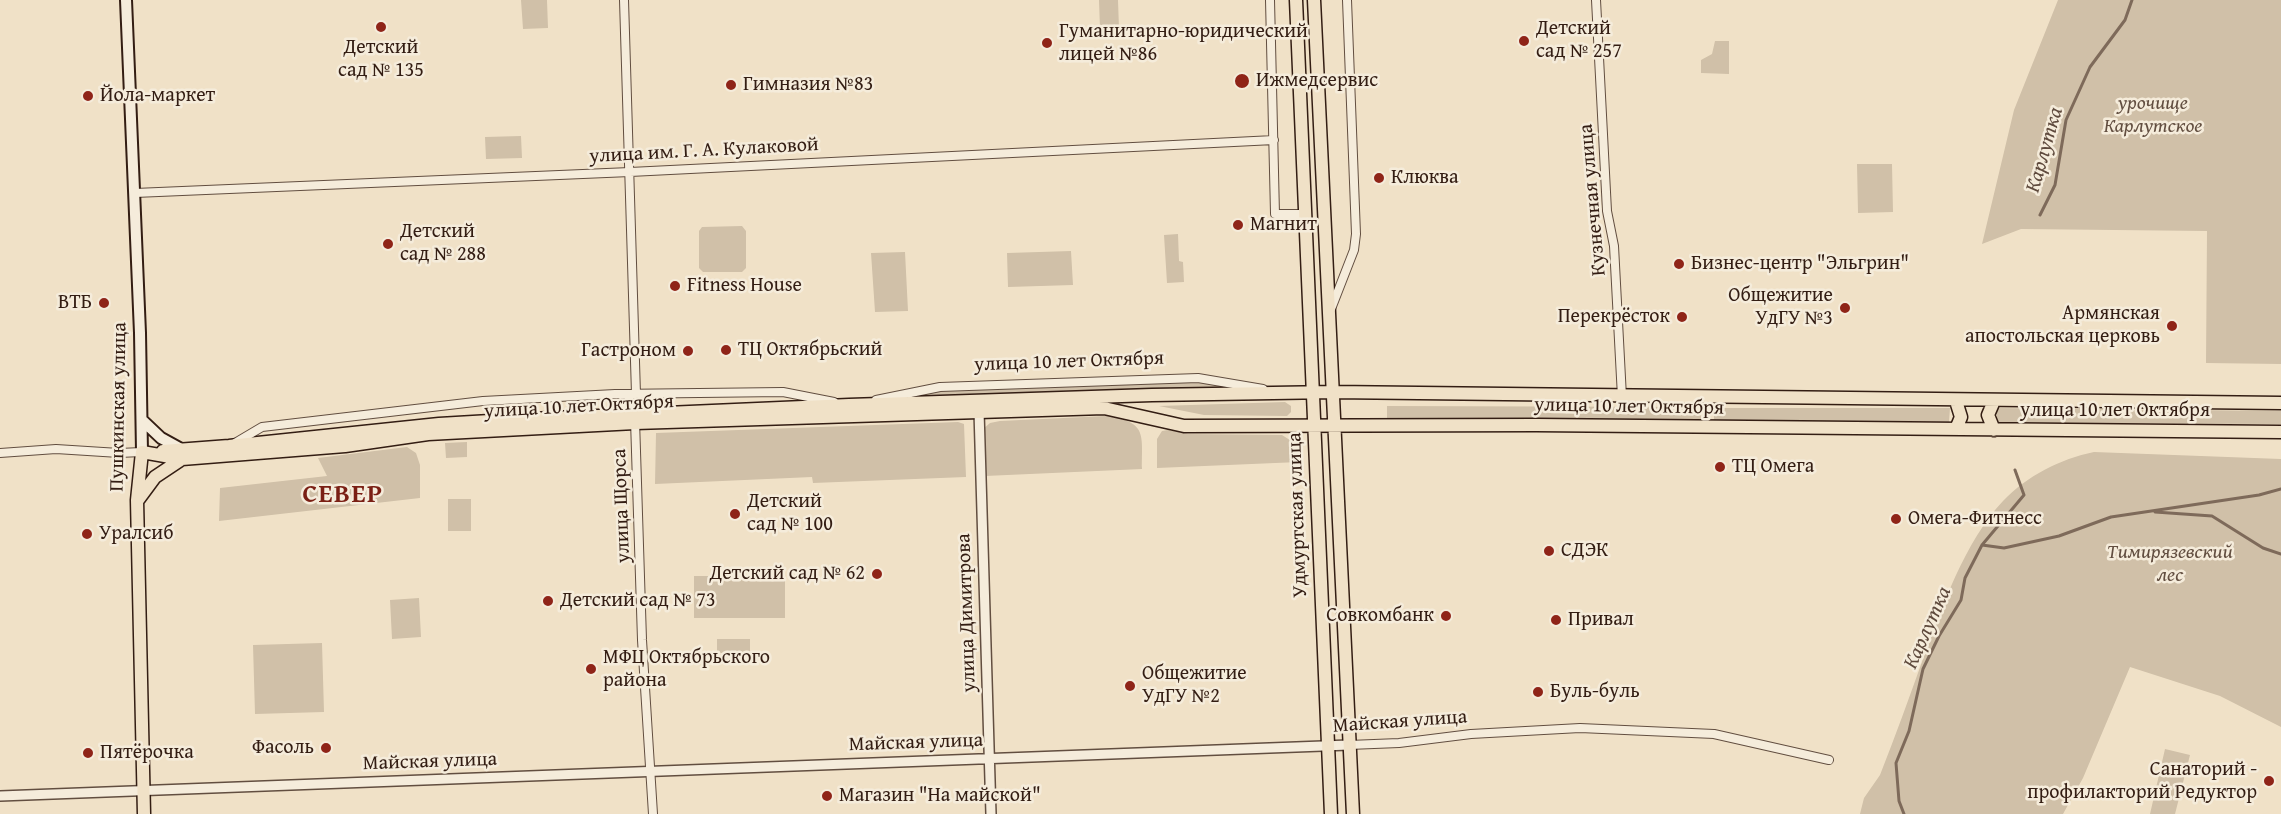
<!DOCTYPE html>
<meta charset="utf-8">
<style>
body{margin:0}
canvas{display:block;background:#f0e1c7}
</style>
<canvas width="2281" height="814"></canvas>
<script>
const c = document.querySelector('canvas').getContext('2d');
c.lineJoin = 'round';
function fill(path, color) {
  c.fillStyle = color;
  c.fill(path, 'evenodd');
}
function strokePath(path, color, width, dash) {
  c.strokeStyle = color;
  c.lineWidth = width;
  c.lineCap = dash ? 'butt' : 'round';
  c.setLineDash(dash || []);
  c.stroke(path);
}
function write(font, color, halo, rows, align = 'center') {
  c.font = font + ' "Gentium Book Plus",serif';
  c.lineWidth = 5;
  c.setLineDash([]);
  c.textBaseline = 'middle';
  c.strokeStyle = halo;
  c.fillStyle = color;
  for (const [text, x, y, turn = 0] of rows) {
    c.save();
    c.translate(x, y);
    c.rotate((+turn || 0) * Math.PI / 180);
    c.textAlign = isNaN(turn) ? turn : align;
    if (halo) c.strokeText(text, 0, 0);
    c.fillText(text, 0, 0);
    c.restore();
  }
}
fill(new Path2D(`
 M521 0H547L548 28 523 29Z
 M1099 0H1118L1119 29H1100Z
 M2058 0H2281V364L2206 363 2207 231 2021 229 1982 244 2014 110Z
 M1715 41H1729V74L1701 73V60L1712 54Z
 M521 136 522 158 486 159 485 137Z
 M1857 164H1892L1893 212 1858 213Z
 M742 226 746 231V268L742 272H703L699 268V231L702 227Z
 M1178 234 1179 261 1183 262 1184 282 1167 283 1164 235Z
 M1071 251 1073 285 1008 287 1007 253Z
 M905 252 908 311 875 312 871 253Z
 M1204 380 1232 388 896 399 943 391Z
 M1285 402 1291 406V412L1287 416 1204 415 1159 406Z
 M1387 406 1701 407V420L1387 419Z
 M1714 408H1950L1949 422 1714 420Z
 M1997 408 2281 411V424L1997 423Z
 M1106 416C1147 422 1142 433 1142 469L985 476 983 429 990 423 1000 421Z
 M958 422 964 424 966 477 813 483 812 477 655 484 656 433Z
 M1168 430 1188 434 1282 435 1296 444 1299 462 1157 468V439L1162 431Z
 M467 442V457L446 458 445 443Z
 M407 447 416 453 420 465V498L219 521 220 488 327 476 318 458Z
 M2094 452 2281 459V727L2220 696 2130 667 2083 778 2063 814H1860L1864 798 1880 775C1895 737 1909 698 1923 659 1941 609 1965 541 2003 501 2027 476 2060 459 2094 452Z
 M448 499H471V531H448Z
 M694 576H785V618H694Z
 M419 598 421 637 392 639 390 600Z
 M717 639H750V653H717Z
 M322 643 324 712 255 714 253 645Z
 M2165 749 2190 755 2175 814H2150Z`), '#d0c0a8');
strokePath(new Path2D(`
 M2040 215 2055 185 2066 120 2090 67 2125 20 2132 0
 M2155 512 2212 516 2263 548 2281 554
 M1982 545 2004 548 2059 536 2111 517 2259 495 2281 489
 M1904 814 1899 801 1896 763 1909 731 1923 669 1939 636 1961 600 1965 578 1982 545 2024 495 2015 470`), '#7e6a5a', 3);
const minor = new Path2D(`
 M624 0 636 394
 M1270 0 1275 214H1305
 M1596 0 1607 211 1614 246 1622 397
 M135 193 630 172 1274 140
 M1331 309 1354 250 1356 234 1347 0
 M876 400 940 387 1198 378 1263 389
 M635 420 642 640 653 814
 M235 443 262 427 483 401 615 394 783 392 834 402
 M0 453 56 449 119 453 142 452
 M1349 745 1399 743 1471 734 1580 728 1714 734 1829 760`);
const tertiary = new Path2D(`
 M979 411 991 814
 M0 796 1349 745`);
const secondary = new Path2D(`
 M126 0 140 333 142 452
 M142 420 161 438 181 449`);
const primary = new Path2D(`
 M1296 0 1331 814
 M1314 0 1353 814
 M1956 401 1961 417 1956 429
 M1994 430 1988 415 1994 401
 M163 451 229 446 439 424 507 420 849 405 1152 395 1333 392 2281 403
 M142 452 182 459 345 446 428 434 635 423 1104 408 1184 426 1536 425 2281 432
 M142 452 137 500 144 814
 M138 500 155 477 182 459`);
strokePath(minor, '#624e40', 10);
strokePath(tertiary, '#624e40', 12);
strokePath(secondary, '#331d13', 14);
strokePath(primary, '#331d13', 15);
strokePath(minor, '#f5ecdb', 8);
strokePath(tertiary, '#f5ecdb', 9);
strokePath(secondary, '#f5ecdb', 10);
strokePath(primary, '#f0e1c7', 12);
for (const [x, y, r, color] of [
 [381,27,6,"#8f2418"],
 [1524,41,6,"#8f2418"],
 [1047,43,6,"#8f2418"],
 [1242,81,8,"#8f2418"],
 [731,85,6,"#8f2418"],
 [88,96,6,"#8f2418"],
 [1379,178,6,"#8f2418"],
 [1238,225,6,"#8f2418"],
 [388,244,6,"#8f2418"],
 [1679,264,6,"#8f2418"],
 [675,286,6,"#8f2418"],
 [104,303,6,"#8f2418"],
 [1845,308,6,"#8f2418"],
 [1682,317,6,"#8f2418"],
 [2172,326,6,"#8f2418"],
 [726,350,6,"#8f2418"],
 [688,351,6,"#8f2418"],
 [1720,467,6,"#8f2418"],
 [735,514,6,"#8f2418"],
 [1896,519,6,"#8f2418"],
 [87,534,6,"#8f2418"],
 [1549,551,6,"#8f2418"],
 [877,574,6,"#8f2418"],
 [548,601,6,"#8f2418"],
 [1446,616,6,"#8f2418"],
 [1556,620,6,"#8f2418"],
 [591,669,6,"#8f2418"],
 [1130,686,6,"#8f2418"],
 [1538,692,6,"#8f2418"],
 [326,748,6,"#8f2418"],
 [88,753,6,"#8f2418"],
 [2269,781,6,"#8f2418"],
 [827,796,6,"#8f2418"]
]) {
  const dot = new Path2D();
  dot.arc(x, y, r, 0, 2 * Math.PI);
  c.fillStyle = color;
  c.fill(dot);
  strokePath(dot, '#f5ecdb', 2);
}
write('20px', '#331d13', '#f5ecdb', [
 ["Детский",1536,29],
 ["сад № 257",1536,52],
 ["Гуманитарно-юридический",1059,32],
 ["лицей №86",1059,55],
 ["Детский",381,48,"center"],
 ["сад № 135",381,71,"center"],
 ["Ижмедсервис",1256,81],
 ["Гимназия №83",743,85],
 ["Йола-маркет",100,96],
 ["Клюква",1391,178],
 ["Магнит",1250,225],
 ["Детский",400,232],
 ["сад № 288",400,255],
 ["Бизнес-центр \"Эльгрин\"",1691,264],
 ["Fitness House",687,286],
 ["Общежитие",1833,296,"right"],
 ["УдГУ №3",1833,319,"right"],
 ["ВТБ",92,303,"right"],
 ["Армянская",2160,314,"right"],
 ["апостольская церковь",2160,337,"right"],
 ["Перекрёсток",1670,317,"right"],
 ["ТЦ Октябрьский",738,350],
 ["Гастроном",676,351,"right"],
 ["ТЦ Омега",1732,467],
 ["Детский",747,502],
 ["сад № 100",747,525],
 ["Омега-Фитнесс",1908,519],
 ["Уралсиб",99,534],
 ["СДЭК",1561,551],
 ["Детский сад № 62",865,574,"right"],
 ["Детский сад № 73",560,601],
 ["Совкомбанк",1434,616,"right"],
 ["Привал",1568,620],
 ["МФЦ Октябрьского",603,658],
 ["района",603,681],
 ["Общежитие",1142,674],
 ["УдГУ №2",1142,697],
 ["Буль-буль",1550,692],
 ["Фасоль",314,748,"right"],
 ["Пятёрочка",100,753],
 ["Санаторий -",2257,770,"right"],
 ["профилакторий Редуктор",2257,793,"right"],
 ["Магазин \"На майской\"",839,796]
], 'left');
write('italic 20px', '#624e40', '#f5ecdb', [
 ["урочище",2153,104],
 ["Карлутское",2153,127],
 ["Тимирязевский",2170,553],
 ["лес",2170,576]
]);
write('20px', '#331d13', '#f5ecdb', [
 ["улица им. Г. А. Кулаковой",704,151,-3],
 ["Кузнечная улица",1593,200,-95],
 ["улица 10 лет Октября",1069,362,-2],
 ["Пушкинская улица",119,407,-89],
 ["улица 10 лет Октября",579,407,-3],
 ["улица 10 лет Октября",1629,407,1],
 ["улица 10 лет Октября",2115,411],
 ["улица Щорса",622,506,-92],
 ["Удмуртская улица",1298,515,-92],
 ["улица Димитрова",967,613,-92],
 ["Майская улица",1400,722,-4],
 ["Майская улица",916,743,-2],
 ["Майская улица",430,762,-2]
]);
write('italic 21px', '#5f4a3d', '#f5ecdb', [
 ["Карлутка",2045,150,-74],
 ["Карлутка",1928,628,-66]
]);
c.letterSpacing = '1.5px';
write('bold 26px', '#7a1f14', '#f5ecdb', [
 ["СЕВЕР",343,495]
]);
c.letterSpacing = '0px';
</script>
